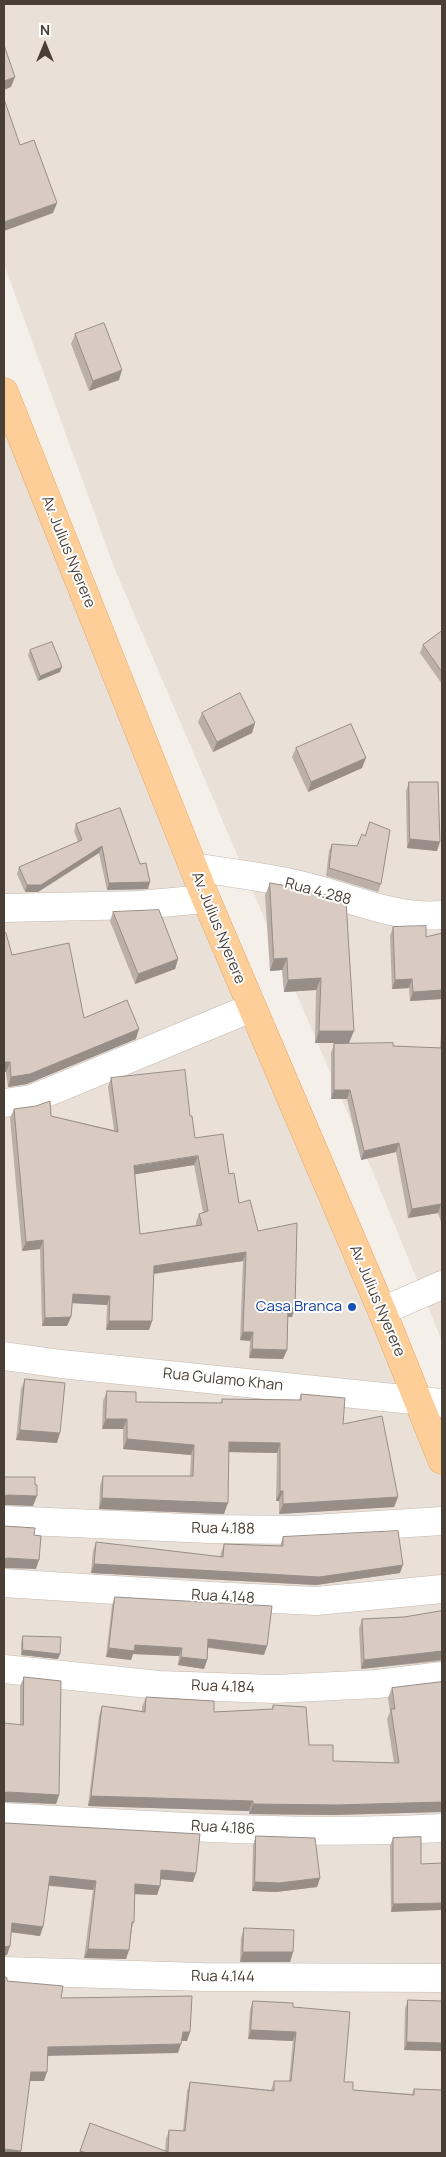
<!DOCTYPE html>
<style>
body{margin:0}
#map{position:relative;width:446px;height:2157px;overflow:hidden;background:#f5efe9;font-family:Manrope,sans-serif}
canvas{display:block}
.frame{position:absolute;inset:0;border:5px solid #493f37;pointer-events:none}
.north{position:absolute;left:20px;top:20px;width:50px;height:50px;-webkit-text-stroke:4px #fff;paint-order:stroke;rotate:0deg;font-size:14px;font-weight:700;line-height:20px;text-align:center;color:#493f37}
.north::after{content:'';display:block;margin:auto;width:18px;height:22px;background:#493f37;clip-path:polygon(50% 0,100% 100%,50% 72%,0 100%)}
</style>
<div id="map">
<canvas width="446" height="2157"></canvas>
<div class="frame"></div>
<div class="north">N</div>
</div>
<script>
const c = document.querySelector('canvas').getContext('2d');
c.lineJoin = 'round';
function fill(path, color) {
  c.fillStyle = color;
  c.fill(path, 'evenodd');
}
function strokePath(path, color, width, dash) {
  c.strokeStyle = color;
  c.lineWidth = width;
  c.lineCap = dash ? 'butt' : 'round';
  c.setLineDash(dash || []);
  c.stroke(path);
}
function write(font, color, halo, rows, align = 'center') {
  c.font = font + ' Manrope,sans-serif';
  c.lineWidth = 4;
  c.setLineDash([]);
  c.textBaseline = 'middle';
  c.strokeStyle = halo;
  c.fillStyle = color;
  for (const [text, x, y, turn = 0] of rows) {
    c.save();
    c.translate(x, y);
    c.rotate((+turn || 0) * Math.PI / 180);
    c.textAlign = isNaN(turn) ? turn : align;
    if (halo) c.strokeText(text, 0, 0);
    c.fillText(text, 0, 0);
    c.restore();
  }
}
fill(new Path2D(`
 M4 4H442V1341L375 1177 114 567 4 264Z
 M4 399 442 1445V2153H4Z`), '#e9e0d7');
const minor = new Path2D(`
 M193 867C230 873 268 877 304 886 350 897 393 919 442 915
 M4 908 139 905 206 899
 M4 1103 31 1099 56 1089 251 1008
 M382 1311 442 1285
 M4 1356 61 1364 442 1403
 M4 1520 209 1529 296 1530 442 1521
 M4 1583 210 1596 316 1601 442 1589
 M4 1669 159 1685 274 1689 377 1684 442 1676
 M4 1817C149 1825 296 1836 442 1828
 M4 1971 202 1977 442 1978`);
const major = new Path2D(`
 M4 392 206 899 382 1311 442 1460`);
strokePath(minor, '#c3b8af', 29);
strokePath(major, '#e4a768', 29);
strokePath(minor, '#fff', 28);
strokePath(major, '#fece99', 28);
fill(new Path2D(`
 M75 334 119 380 89 391 71 344Z
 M442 631V684L420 653 423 645Z
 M30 650 60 672 38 681 28 655Z
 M202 713 255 723 252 733 213 752 198 722Z
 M296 748 362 768 308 792 292 757Z
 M409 782 437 851 407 848 406 791Z
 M120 808 148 889 107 890 99 853 38 892H25L17 874 19 867 78 842 74 831 76 824Z
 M332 844 381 884 378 892 326 876 329 851Z
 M270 883 305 889 349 1043H315L316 990 284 992 282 970 270 971 265 895Z
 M113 912 178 959 175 969 135 984 110 921Z
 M393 927 426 937 442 933V999L410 1001 409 988 392 989 390 936Z
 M4 934 12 955 84 1018 136 1039 27 1084 8 1087 6 1072H4Z
 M442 1024V1225L438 1213 408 1218 396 1152 361 1160 347 1099H331V1053L334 1044 440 1048Z
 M111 1078 190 1116 195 1138 229 1174 239 1203 258 1231 295 1308 292 1317H287V1350L283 1359 249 1358 250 1341 240 1340 243 1261 154 1274 152 1321 149 1330H106L107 1305 72 1303 71 1317 67 1326H42L40 1249 22 1251 10 1118 14 1109 51 1116 114 1130 108 1087ZM194 1165 203 1212 199 1214 196 1222V1225L140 1234 135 1174Z
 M25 1379 57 1443 16 1440 21 1389Z
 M107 1391 136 1402 221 1403 222 1399 299 1400 301 1394 343 1424 398 1497 394 1507 279 1514V1501H276L277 1453 229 1452 224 1514 99 1509 100 1486 103 1476H190L191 1455 123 1449V1429H102L103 1401Z
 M283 1537 400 1573 316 1585 91 1573 93 1551 96 1542 220 1557 221 1553 224 1544 280 1546Z
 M115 1597 264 1655 208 1648 207 1660 204 1669 178 1665 179 1656 133 1654 131 1660 106 1657 112 1605Z
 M442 1611V1661L361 1669 359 1629 362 1619 404 1617Z
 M23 1636 58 1659 21 1655V1642Z
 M24 1677 59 1795 56 1804 5 1801 20 1725V1686Z
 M442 1682V1810L441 1812 332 1815 249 1814V1811L88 1806 99 1716 102 1706 142 1711V1707L146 1697 214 1712 272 1709 273 1705 309 1745 333 1761 394 1763 387 1719 390 1712 388 1698 392 1688Z
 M4 1823 193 1882 161 1879 160 1886 157 1895 134 1894V1922L132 1928 129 1950 126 1959 84 1958 93 1890 49 1886 40 1936 11 1932 10 1946 7 1955Z
 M256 1836 320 1878 317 1887 276 1892 252 1891 253 1845Z
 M421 1837 391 1912 390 1846 393 1838Z
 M244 1928 293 1952 290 1962H240L241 1938Z
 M408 2000 442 2001V2051L404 2050 405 2008Z
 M253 2001 293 2007 344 2082 353 2090 412 2094 414 2089 442 2153H79L90 2123 165 2151 166 2139 169 2130 183 2131 187 2091 190 2082 271 2090 274 2081H289L293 2041 248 2039 250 2010Z`), '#bbafa7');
fill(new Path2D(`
 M15 77 11 87 4 90V81Z
 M57 203 53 213 4 231V222Z
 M122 370 119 380 89 391 93 381Z
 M62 667 60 672 38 681 40 676Z
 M255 723 252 733 213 752 217 742Z
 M366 758 362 768 308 792 311 782Z
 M410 839 440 842 437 851 407 848Z
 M102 846 99 853 38 892H25L27 885Z
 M150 882 148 889 107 890 109 883Z
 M287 958 282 970 270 971 274 959Z
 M178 959 175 969 135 984 138 974Z
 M321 978 316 990 284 992 288 980Z
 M412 979 409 988 392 989 395 980Z
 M442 990V999L410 1001 413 992Z
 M139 1029 136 1039 27 1084 8 1087 11 1077Z
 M319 1031H354L349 1043H315Z
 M4 1062H10L6 1072H4Z
 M334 1090H350L347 1099H331Z
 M399 1143 396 1152 361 1160 364 1151Z
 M198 1156 194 1165 131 1175 134 1166Z
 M441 1204 438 1213 408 1218 412 1209Z
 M43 1240 40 1249 22 1251 26 1242Z
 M246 1252 243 1261 151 1274 154 1266Z
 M73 1294 110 1296 107 1305 70 1303Z
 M288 1308H295L292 1317H284Z
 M71 1317 67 1326H42L45 1318Z
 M109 1321H152L149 1330H106Z
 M243 1332H253L250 1341 240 1340Z
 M252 1349 287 1350 283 1359 249 1358Z
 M106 1419H127L123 1429H102Z
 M20 1430 60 1433 57 1443 16 1440Z
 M127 1439 194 1445 191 1455 123 1449Z
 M229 1442 280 1443 277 1453 226 1452Z
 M280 1491H283L279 1501H276Z
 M8 1495 37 1496 33 1506 4 1505V1496Z
 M398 1497 394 1507 279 1514 283 1504Z
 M102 1498 228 1503 224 1514 99 1509Z
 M8 1558 39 1560 36 1569 4 1568V1559Z
 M94 1564 403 1565 400 1573 316 1585 91 1573Z
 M208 1639 267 1646 264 1655 205 1647Z
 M135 1645 182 1648 179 1656 133 1654 131 1660 106 1657 109 1648Z
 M23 1650 60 1654 58 1659 21 1655Z
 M442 1651V1655L440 1660 361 1669 364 1660Z
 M181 1657 207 1660 204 1669 178 1665Z
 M8 1792 59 1795 56 1804 4 1802V1793Z
 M91 1796 253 1801 249 1811 88 1806Z
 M442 1802V1810L441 1812 332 1815 249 1814 253 1804Z
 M161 1870 196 1873 193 1882 158 1879Z
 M50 1876 96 1881 93 1890 46 1885Z
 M320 1878 317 1887 276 1892 252 1891 255 1882Z
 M135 1884 160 1886 157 1895 131 1894Z
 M442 1903V1910L391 1912 393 1904Z
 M12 1923 43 1927 40 1936 9 1932Z
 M10 1946 7 1955 4 1956V1947Z
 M88 1949 129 1950 126 1959 84 1958Z
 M243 1952H293L290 1962H240Z
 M251 2030 296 2032 293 2041 248 2039Z
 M183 2032H190L187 2041H180Z
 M407 2042 442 2043V2051L404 2050Z
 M181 2044 178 2053 44 2056 48 2047Z
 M31 2072H47L44 2081H27Z
 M4 2149 21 2151 20 2153H4Z`), '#988e88');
const building = new Path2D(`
 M4 45 15 77 4 81Z
 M4 99 20 145 34 140 57 203 4 222Z
 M104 323 122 370 93 381 75 334Z
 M442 631V672L423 645Z
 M52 642 62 667 40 676 30 650Z
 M240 693 255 723 217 742 202 713Z
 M351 724 366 758 311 782 296 748Z
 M409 782H438L440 842 410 839Z
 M120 808 140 864 146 863 150 882 109 883 102 846 41 885H27L19 867 82 840 76 824Z
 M370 822 390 830 381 884 329 868 332 844 357 846 362 834 365 836Z
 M270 883 305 889 346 901 354 1031H319L321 978 288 980 287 958 274 959Z
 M159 910 178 959 138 974 113 912Z
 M426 926V937L442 933V990L413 992 412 979 395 980 393 927Z
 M6 933 12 955 69 943 84 1018 127 1000 139 1029 30 1074 11 1077 10 1062H4V934Z
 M393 1043V1046L442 1048V1207L441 1204 412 1209 399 1143 364 1151 350 1090H334V1044Z
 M185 1070 190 1116H192L195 1138 223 1134 229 1174 234 1173 239 1203 250 1200 258 1231 297 1223 295 1308H288L287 1350 252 1349 253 1332H243L246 1252 154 1266 152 1321H109L110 1296 73 1294 71 1317 45 1318 43 1240 26 1242 14 1109 36 1106 50 1101 51 1116 118 1132 111 1078ZM198 1156 208 1211 199 1214 202 1225 140 1234 134 1166Z
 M25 1379 65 1383 60 1433 20 1430Z
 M107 1391 136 1392V1402L222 1403V1399L301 1400V1394L345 1398 343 1424 382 1416 398 1497 283 1504V1491H280V1443L229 1442 228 1503 102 1498 103 1476H193L194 1445 127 1439V1419H106Z
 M4 1477H35V1485H37V1496L8 1495 4 1496Z
 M4 1526 35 1528 34 1535 41 1536 39 1560 8 1558 4 1559Z
 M398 1531 403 1565 319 1577 94 1564 96 1542 223 1557 224 1544 283 1546V1537Z
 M115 1597 272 1606 267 1646 208 1639 207 1660 181 1657 182 1648 135 1645 134 1651 109 1648Z
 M442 1611V1651L364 1660 362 1619 404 1617Z
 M23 1636 61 1637 60 1654 23 1650Z
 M24 1677 61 1681 59 1795 8 1792 4 1793V1723L23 1725Z
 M442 1682V1802L336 1805 253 1804V1801L91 1796 102 1706 145 1712 146 1697 214 1701V1712L273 1709V1705L306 1707 309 1745H333V1761L399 1763 391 1709H395L392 1688Z
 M4 1823H6L200 1834 196 1873 161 1870 160 1886 135 1884 134 1922H132L129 1950 88 1949 96 1881 50 1876 43 1927 12 1923 10 1946 4 1947Z
 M256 1836 315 1838 320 1878 279 1883 255 1882Z
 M421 1837V1864L442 1863V1903L393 1904V1838Z
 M244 1928 294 1930 293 1952H243Z
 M4 1976 7 1978V1981L63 1986 61 1998 192 1996 190 2032H183L181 2044 48 2047 47 2072H31L21 2151 4 2149Z
 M408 2000 442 2001V2043L407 2042Z
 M253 2001 293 2003V2007L350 2012 344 2082H353V2090L414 2095V2089L442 2090V2153H87L80 2151 90 2123 168 2152 169 2130 185 2131 190 2082 274 2091V2081H291L296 2032 251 2030Z`);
fill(building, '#d9cbc2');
strokePath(building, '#988e88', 1);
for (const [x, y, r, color] of [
 [352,1307,5,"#1a4fb4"]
]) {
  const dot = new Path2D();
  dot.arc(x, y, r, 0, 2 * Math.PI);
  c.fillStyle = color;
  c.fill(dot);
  strokePath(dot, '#fff', 2);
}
write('15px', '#493f37', '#fff', [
 ["Av. Julius Nyerere",68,552,68],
 ["Rua 4.288",318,892,15],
 ["Av. Julius Nyerere",218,928,68],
 ["Av. Julius Nyerere",377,1301,67],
 ["Rua Gulamo Khan",223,1380,6],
 ["Rua 4.188",223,1529,1],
 ["Rua 4.148",223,1597,3],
 ["Rua 4.184",223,1687,2],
 ["Rua 4.186",223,1828,3],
 ["Rua 4.144",223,1977,1]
]);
write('15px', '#164399', '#fff', [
 ["Casa Branca",342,1307]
], 'right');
</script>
